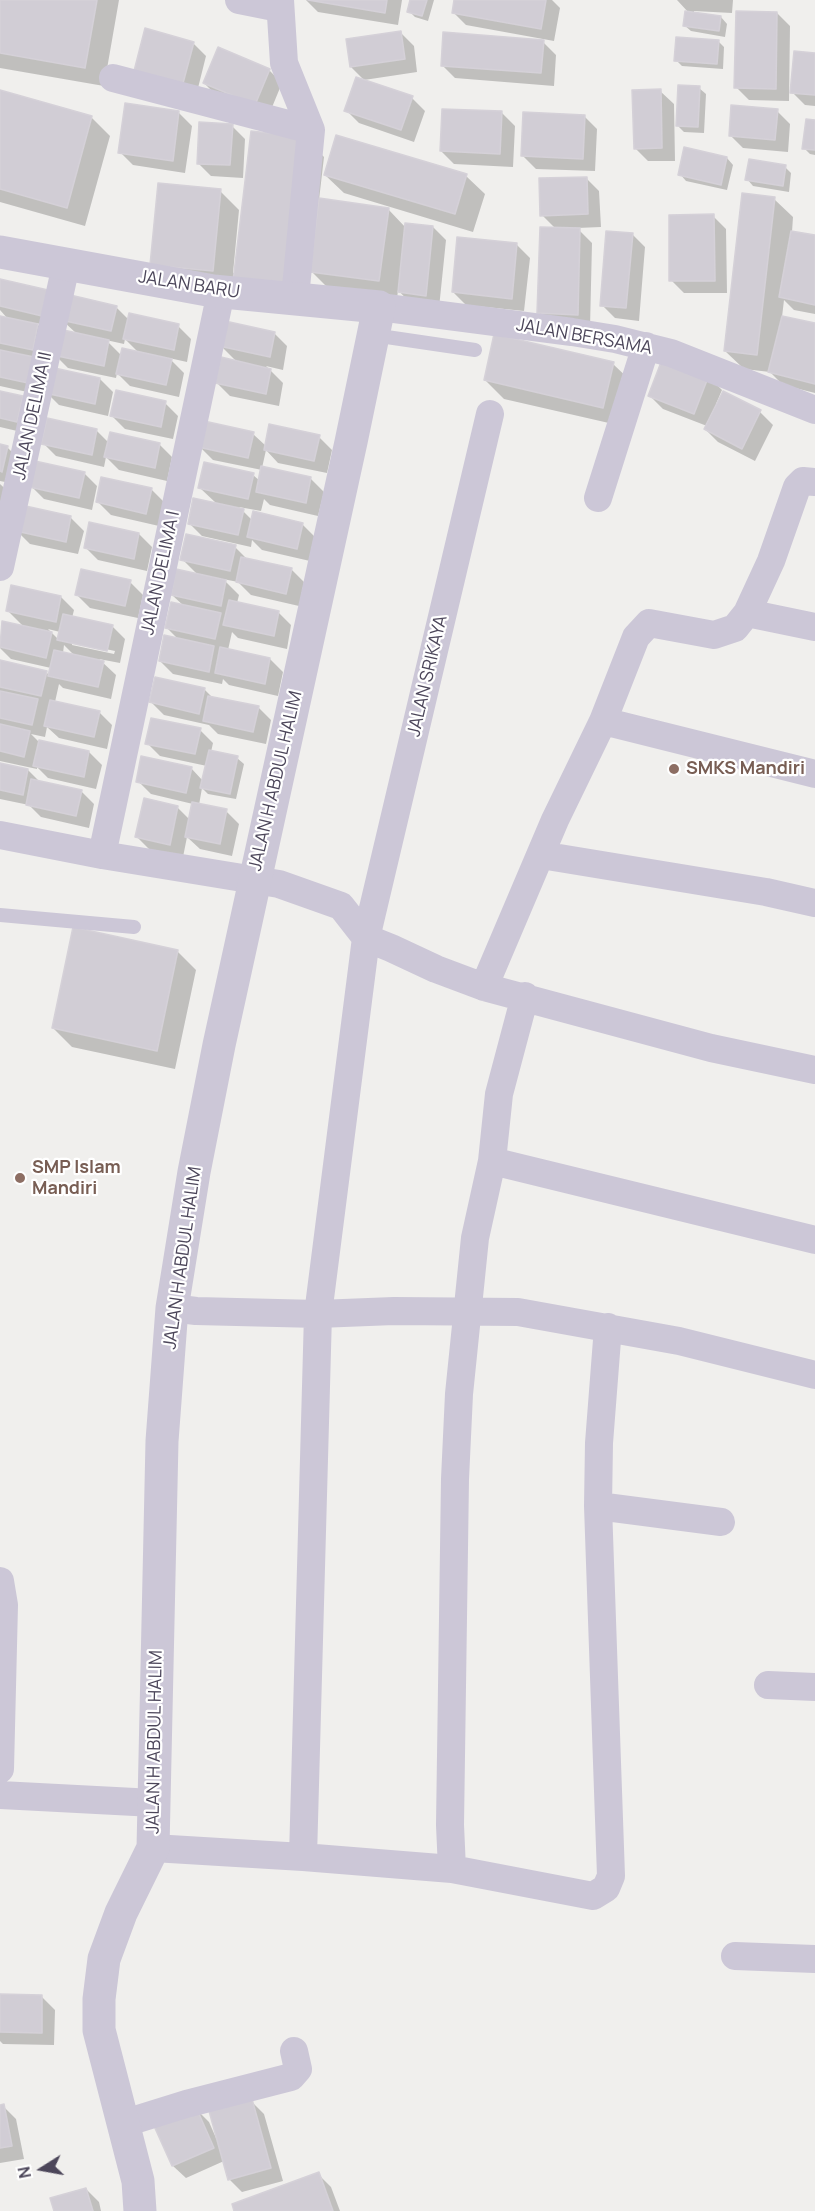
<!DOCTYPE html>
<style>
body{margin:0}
#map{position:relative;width:815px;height:2211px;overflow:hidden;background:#f0efed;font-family:Manrope,sans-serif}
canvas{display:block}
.north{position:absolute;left:12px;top:2139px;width:60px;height:60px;-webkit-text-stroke:4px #fff;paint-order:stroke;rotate:259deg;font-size:16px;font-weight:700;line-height:24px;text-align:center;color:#4c465a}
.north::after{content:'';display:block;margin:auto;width:21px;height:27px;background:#4c465a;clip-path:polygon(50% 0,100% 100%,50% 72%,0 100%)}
</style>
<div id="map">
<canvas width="815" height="2211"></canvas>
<div class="north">N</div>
</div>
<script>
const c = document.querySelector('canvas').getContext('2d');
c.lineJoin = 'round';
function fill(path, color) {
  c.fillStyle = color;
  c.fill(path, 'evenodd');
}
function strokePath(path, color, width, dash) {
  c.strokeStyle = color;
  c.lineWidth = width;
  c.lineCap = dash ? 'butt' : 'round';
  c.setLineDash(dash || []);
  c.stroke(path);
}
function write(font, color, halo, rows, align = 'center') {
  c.font = font + ' Manrope,sans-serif';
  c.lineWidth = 4.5;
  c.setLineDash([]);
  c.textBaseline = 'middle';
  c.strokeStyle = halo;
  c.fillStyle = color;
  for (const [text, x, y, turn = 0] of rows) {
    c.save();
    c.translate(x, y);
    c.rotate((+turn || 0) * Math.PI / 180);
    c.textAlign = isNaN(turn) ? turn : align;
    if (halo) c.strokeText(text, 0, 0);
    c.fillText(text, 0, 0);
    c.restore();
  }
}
fill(new Path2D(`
 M0 0H119L104 86 0 68Z
 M306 0H402L398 25 318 12Z
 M412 0H434L428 21 415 17 409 11Z
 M455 0H552L560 8 554 41 466 25 453 12Z
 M677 0H733L732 13 694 11V13L721 17 727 24 725 37 691 31 684 25 689 13Z
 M777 13 790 26 789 101 749 100 736 87Z
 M401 33 414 46 417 72 364 80 351 67Z
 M718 41 724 47 723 69 682 66 676 60Z
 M543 42 556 55 554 86 455 78 442 65Z
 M193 43 206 56 195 100 147 87Z
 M219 49 269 70 282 83 268 117 217 96 204 83Z
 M815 55V106L805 105 792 92Z
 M699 88 706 94 704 133 684 132 678 126Z
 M0 91 91 117 110 136 85 226 0 202Z
 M660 91 674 104 675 161H648L635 148Z
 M412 98 425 111 414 142 359 123 346 110Z
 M777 111 790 124 788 152 743 148 730 135Z
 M179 113 192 126 185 173 133 165 120 152Z
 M502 113 515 126 513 167 454 164 441 151Z
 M584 116 597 129 595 171 536 169 523 156Z
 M815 121V155L810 154 804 148Z
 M232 126 245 139 243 178 211 176 198 163Z
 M305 138 324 157 319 200 388 209 406 228 433 227 446 240 439 308 412 305 398 290 397 299 330 290 310 270 306 305 152 264 220 191 239 210 233 273H235Z
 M727 158 733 165 727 190 686 181 680 174Z
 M785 167 791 173 789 192 753 186 747 179Z
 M325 175 466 176 485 194 473 232 344 193Z
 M586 178 599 191 601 227 577 228 592 243 590 328 552 326 539 313 556 229 542 215Z
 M774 199 793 217 792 232 815 237V314L794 310 784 300 782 317 815 325V393L783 385 770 372 744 369 725 351Z
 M713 216 726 229 727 293H684L671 280Z
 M632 234 645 247 639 321 615 318 602 305Z
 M517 245 530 258 524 311 466 305 453 292Z
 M0 281 55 328 36 323 51 338 41 395 0 386V317L8 319 0 310Z
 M116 307 129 320 178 326 191 339 187 362 169 358 184 373 179 397 130 386 117 373 116 378 68 368 55 355 78 335 62 320ZM125 339 140 354 121 355 106 340 124 344Z
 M274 333 287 346 283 370 266 366 283 383 279 406 230 396 217 383 238 363 221 346Z
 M613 364 632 382 622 426 504 399 485 380Z
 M709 377 722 390 716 404 718 405 724 393 760 412 773 425 755 461 718 442 705 429 707 426 663 409 650 396Z
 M100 379 113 392 108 416 59 405 46 392Z
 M0 392 22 397 30 434 0 427Z
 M165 403 178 416 173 439 125 429 112 416Z
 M96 430 109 443 159 444 172 457 167 481 119 470 106 457 104 467 56 456 43 443Z
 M253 434 266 446 319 437 332 450 327 473 278 463 266 450 262 468 311 479 324 492 318 516 270 505 264 499 261 511 239 507 252 520 302 524 315 537 310 561 262 550 252 540 251 547 202 536 189 523 217 504 200 488 253 475 260 481 262 470 213 460 200 447Z
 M0 445 7 447 20 460 15 484 0 481Z
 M84 473 97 486 92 510 44 499 31 486Z
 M0 484 14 497 0 519Z
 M151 489 164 502 159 526 111 515 98 502Z
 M71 518 84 531 78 554 30 544 17 531Z
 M139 534 152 547 147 571 98 560 85 547Z
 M235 547 248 560 291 569 304 582 299 606 251 595 238 582 223 579 239 595 237 603 278 612 291 625 287 649 238 638 232 632 228 650 270 659 283 672 278 696 229 685 223 679 222 684 173 674 160 661 179 640 167 628 185 607 172 595 198 575 182 559Z
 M130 582 143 595 138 618 90 608 77 595Z
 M61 597 74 610 72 618 112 626 125 639 120 663 99 659 116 675 111 699 63 688 59 684 55 702 99 712 112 725 107 749 59 738 47 727 45 737 31 734 40 743 89 752 102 765 96 789 48 778 37 767V769L0 761V662L46 672 50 676 51 668 11 659 0 648 3 622 24 627 7 610ZM48 629 60 632 59 640ZM72 642 115 651 114 654 72 645ZM64 645 75 656 63 653Z
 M204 689 213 698 258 707 271 720 266 744 218 734 209 725 164 715 151 702Z
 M200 730 213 743 211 752 237 758 244 764 236 799 208 794 202 788 199 805 226 811 239 824 232 856 200 849 187 837 183 857 150 850 137 837 145 800 178 808 190 820 193 804 151 794 138 781 191 768 203 781 207 766 160 756 147 743Z
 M0 764 28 770 40 782 81 791 94 804 89 828 41 817 29 805 0 799Z
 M177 951 196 970 175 1069 72 1047 53 1028Z
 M0 1996 42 1997 55 2010 54 2045 3 2044 0 2041Z
 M251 2101 264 2114 283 2181 242 2192 229 2179 224 2161 186 2178 173 2166 196 2109 209 2122 216 2138Z
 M3 2106 16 2119 24 2159 0 2163V2107Z
 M318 2174 331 2187 340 2211H236Z
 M86 2189 99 2202 101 2211H56Z`), '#0003');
const building = new Path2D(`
 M0 0H97L85 68 0 53Z
 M308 0H387L385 13Z
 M410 0H427L422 16 407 12Z
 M454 0H546L541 29 452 13Z
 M685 11 721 16 719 31 683 26Z
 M736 11 777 12 776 89 734 88Z
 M145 28 194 42 182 87 133 75Z
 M401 31 405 59 350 67 346 39Z
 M443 32 544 40 541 73 441 66Z
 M676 37 719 40 717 64 674 61Z
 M218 47 270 69 255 105 203 83Z
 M794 51 815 53V95L790 93Z
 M356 77 413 96 401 130 344 111Z
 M678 85 700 86 698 127 676 126Z
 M661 89 662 148 634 149 632 90Z
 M0 90 92 116 67 208 0 189Z
 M125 103 179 111 173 161 118 153Z
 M731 105 778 109 775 140 729 136Z
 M442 109 502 111 500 154 440 151Z
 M523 112 585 115 583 159 521 156Z
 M806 119 815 120V150L802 149Z
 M199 122 233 124 230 165 197 164Z
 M251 131 305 137 288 287 233 281Z
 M336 135 467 174 455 214 324 175Z
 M684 147 727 157 721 185 678 175Z
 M749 159 786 165 783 186 745 180Z
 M587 177 588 214 540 216 539 178Z
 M158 183 221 189 213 271 150 265Z
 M742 193 775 197 757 355 724 351Z
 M319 198 389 208 379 281 310 272Z
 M714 214 715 281H669V215Z
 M405 223 433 226 426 296 398 292Z
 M540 227 580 228 578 315 537 313Z
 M606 231 633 233 626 308 600 306Z
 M791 231 815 235V305L779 297Z
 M457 237 517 243 512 299 452 292Z
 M0 279 48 290 42 316 0 306Z
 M66 294 117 306 111 331 61 320Z
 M129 313 179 324 174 350 123 339Z
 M0 316 38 324 33 350 0 343Z
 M782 316 815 323V384L768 372Z
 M225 321 275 332 270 357 219 346Z
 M59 329 109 340 104 366 53 355Z
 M494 334 614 362 603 408 484 380Z
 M122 348 172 359 166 385 116 374Z
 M0 350 34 357 28 383 0 377Z
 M221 357 271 369 266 394 215 383Z
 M663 357 709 375 694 414 648 396Z
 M50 367 100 378 95 404 45 393Z
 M116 390 166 401 161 427 110 416Z
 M0 391 23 396 17 422 0 418Z
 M723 391 761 410 742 449 704 429Z
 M47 418 97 429 92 455 41 444Z
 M204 421 254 432 248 458 198 447Z
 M269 424 320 435 314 461 264 450Z
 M110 432 160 443 155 468 104 457Z
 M0 444 8 446 2 472 0 471Z
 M35 461 85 472 79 498 29 487Z
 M204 462 254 473 248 499 198 488Z
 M261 466 311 477 306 503 256 492Z
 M101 477 152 488 146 514 96 502Z
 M193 498 244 509 238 535 188 524Z
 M21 505 71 516 66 542 16 531Z
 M253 511 303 523 297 549 247 537Z
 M89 522 139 533 134 559 84 548Z
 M186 534 236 545 230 571 180 560Z
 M241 557 292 568 286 594 236 582Z
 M81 569 131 580 125 606 75 595Z
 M176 569 226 580 221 606 171 595Z
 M11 585 61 596 56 622 6 611Z
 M229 600 279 611 274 636 223 625Z
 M171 602 221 613 215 639 165 628Z
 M63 614 113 625 107 651 57 640Z
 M2 621 52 632 46 658 0 647Z
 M164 635 214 646 209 672 159 661Z
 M220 647 270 658 265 684 215 673Z
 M54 650 104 661 98 687 48 676Z
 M0 660 47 671 41 696 0 687Z
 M155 677 205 688 199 714 149 702Z
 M0 691 38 699 32 725 0 718Z
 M208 696 259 706 253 732 203 721Z
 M50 700 100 711 94 737 44 726Z
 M151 718 201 728 195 754 145 744Z
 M0 724 30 731 24 757 0 751Z
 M39 740 89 751 84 777 33 766Z
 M209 750 238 756 230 794 200 788Z
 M141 756 192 767 186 793 136 782Z
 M0 763 28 769 23 795 0 790Z
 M31 779 82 790 76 816 26 805Z
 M144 798 178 806 170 845 135 837Z
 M192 802 227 809 220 844 185 837Z
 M73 927 178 950 157 1051 52 1028Z
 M0 1994 42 1995V2033L0 2032Z
 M252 2099 271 2168 228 2180 209 2111Z
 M4 2104 12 2146 0 2148V2105Z
 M196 2107 214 2148 172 2166 154 2126Z
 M319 2172 333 2211H234L232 2204Z
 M86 2188 93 2211H54L50 2198Z`);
fill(building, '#d1cdd5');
strokePath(building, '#d5d1d8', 1.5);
strokePath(new Path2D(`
 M373 335 475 350
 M0 915 134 927`), '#ccc7d7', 14);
strokePath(new Path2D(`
 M239 0 279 8
 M280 0 284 63 311 130 295 298
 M113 78 311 130
 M379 307 572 332 615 339 671 353 815 410
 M598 498 646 346
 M0 567 66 265
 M747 613 815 627
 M603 721 815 774
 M0 835 102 855 279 884 341 906 366 938 391 948 436 969 484 987 711 1048 815 1070
 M102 855 221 292
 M541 855 766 892 815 903
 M484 987 555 820 603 721 636 637 649 623 714 635 735 628 747 613 771 561 797 487 803 481 815 482
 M492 1161 815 1240
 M172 1308 196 1311 318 1314 394 1311 518 1312 679 1341 815 1375
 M598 1506 721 1522
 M0 1581 4 1605 0 1769
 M768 1685 815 1687
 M0 1795 154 1803
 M153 1848 303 1857 452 1869 450 1825 455 1479 459 1394 475 1238 492 1161 499 1094 525 996
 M303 1857 318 1314 366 938 490 414
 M452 1869 593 1896 606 1888 611 1876 598 1506 599 1443 608 1327
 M735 1956 815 1959
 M125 2123 186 2104 291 2077 298 2069 294 2051`), '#ccc7d7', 28);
strokePath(new Path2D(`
 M0 252 213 291 379 307 351 442 219 1045 194 1172 172 1308 162 1441 153 1848 121 1913 104 1959 99 1999V2030L138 2181 140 2211`), '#ccc7d7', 33);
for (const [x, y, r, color] of [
 [674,769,6,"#8d6e63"],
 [20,1178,6,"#8d6e63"]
]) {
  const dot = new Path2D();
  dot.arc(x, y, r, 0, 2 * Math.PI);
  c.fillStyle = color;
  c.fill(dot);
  strokePath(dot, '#fff', 2);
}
write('18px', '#4c465a', '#fff', [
 ["JALAN BARU",189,285,9],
 ["JALAN BERSAMA",584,337,10],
 ["JALAN DELIMA II",33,416,-78],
 ["JALAN DELIMA I",161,573,-78],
 ["JALAN SRIKAYA",428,676,-77],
 ["JALAN H ABDUL HALIM",276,781,-77],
 ["JALAN H ABDUL HALIM",183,1258,-82],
 ["JALAN H ABDUL HALIM",155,1742,-89]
]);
write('bold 18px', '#785e54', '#fff', [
 ["SMKS Mandiri",686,769],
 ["SMP Islam",32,1168],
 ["Mandiri",32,1189]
], 'left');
</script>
